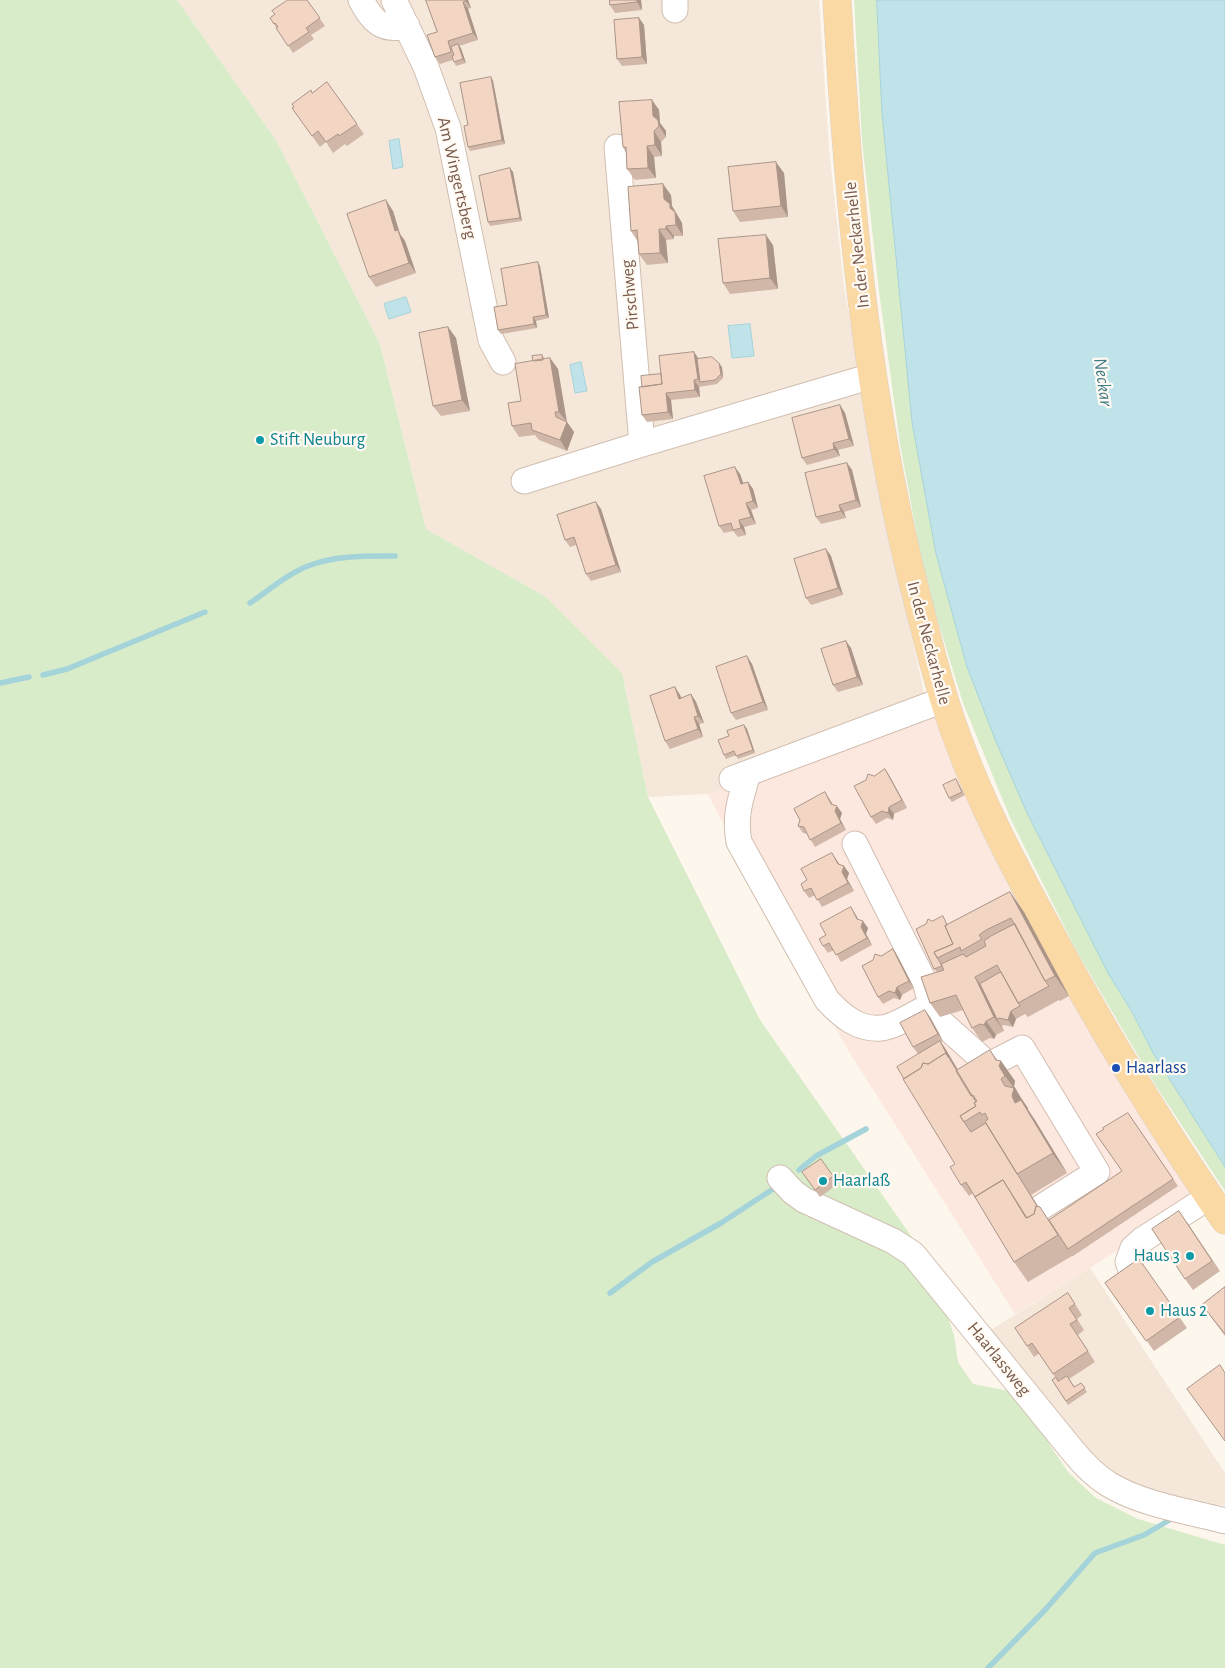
<!DOCTYPE html>
<meta charset="utf-8">
<style>
body{margin:0}
canvas{display:block;background:#fdf6ec}
</style>
<canvas width="1225" height="1668"></canvas>
<script>
const c = document.querySelector('canvas').getContext('2d');
c.lineJoin = 'round';
function fill(path, color) {
  c.fillStyle = color;
  c.fill(path, 'evenodd');
}
function strokePath(path, color, width, dash) {
  c.strokeStyle = color;
  c.lineWidth = width;
  c.lineCap = dash ? 'butt' : 'round';
  c.setLineDash(dash || []);
  c.stroke(path);
}
function write(font, color, halo, rows, align = 'center') {
  c.font = font + ' "Alegreya Sans",sans-serif';
  c.lineWidth = 4.5;
  c.setLineDash([]);
  c.textBaseline = 'middle';
  c.strokeStyle = halo;
  c.fillStyle = color;
  for (const [text, x, y, turn = 0] of rows) {
    c.save();
    c.translate(x, y);
    c.rotate((+turn || 0) * Math.PI / 180);
    c.textAlign = isNaN(turn) ? turn : align;
    if (halo) c.strokeText(text, 0, 0);
    c.fillText(text, 0, 0);
    c.restore();
  }
}
fill(new Path2D(`
 M177 0H819L829 149 844 286 882 503 925 697 934 710 708 794 648 797 622 673 546 597 426 529 380 344 276 140Z
 M1090 1268 1225 1473V1506L1127 1487 1096 1471 989 1331Z`), '#f5e8da');
fill(new Path2D(`
 M934 710 1103 1053 1194 1201 1090 1268 1015 1314 848 1050 749 874 708 794Z`), '#fde8e0');
fill(new Path2D(`
 M0 0H177L276 140 380 344 426 529 546 597 622 673 648 797 760 1020 930 1263 954 1335 958 1362 973 1384 1009 1391 1031 1417 1068 1472 1096 1498 1138 1519 1225 1545V1668H0Z
 M854 0H877L882 113 912 422 936 554 967 667 997 744 1027 813 1108 973 1132 1013 1153 1053 1225 1167V1191L1154 1083 1076 950 1011 820 963 703 925 579 900 444 879 291 862 141Z`), '#d8ecc9');
const water = new Path2D(`
 M877 0H1225V1167L1153 1053 1132 1012 1108 973 1027 813 997 744 967 667 936 554 912 422 882 113Z
 M399 139 403 167 393 169 389 141Z
 M406 297 411 312 389 319 384 304Z
 M750 324 754 356 732 358 728 326Z
 M581 362 587 391 575 393 570 365Z`);
fill(water, '#bfe3e8');
strokePath(water, '#a5d3da', 1);
strokePath(new Path2D(`
 M250 603C268 591 287 574 308 566 335 555 367 556 395 556
 M43 675 67 669 205 612
 M0 683 29 677
 M799 1170 816 1156 866 1129
 M610 1293 652 1262 721 1223 773 1189
 M988 1668 1045 1610 1095 1553 1144 1535 1173 1518`), '#a5d3da', 5.5);
const minor = new Path2D(`
 M361 0C372 21 382 32 407 26
 M394 0 426 67 448 128 491 340 503 362
 M675 0V10
 M617 147 642 444 872 376
 M524 481 642 444
 M748 773C741 798 734 815 739 842L827 1000C842 1016 858 1030 881 1028 892 1028 920 1011 931 1005
 M732 779 943 700
 M855 844 926 985 934 1016 989 1065 1022 1048 1097 1172 1040 1208
 M780 1178 793 1192 804 1200 893 1241 913 1254 1068 1445C1080 1460 1093 1475 1110 1485 1144 1505 1187 1511 1225 1521
 M1133 1275 1128 1262 1133 1248 1142 1240 1209 1197`);
const major = new Path2D(`
 M837 0C848 202 867 405 918 602 930 649 941 695 958 740 980 800 1009 856 1039 912 1095 1018 1157 1121 1225 1220`);
strokePath(minor, '#d1beb0', 27);
strokePath(major, '#dad1cd', 29);
strokePath(minor, '#fff', 25);
strokePath(major, '#fbd9a5', 28);
fill(new Path2D(`
 M307 0 325 26 311 35 314 39 293 53 270 18Z
 M426 0H468L471 8 468 9 478 40 459 46 466 63 456 66 453 60 440 64 435 57 437 32Z
 M641 0 642 10 615 13 610 5Z
 M639 18 644 25 647 64 622 66 617 59Z
 M491 77 493 81 505 144 470 151 468 147V125Z
 M327 82 364 134 347 146 345 144 333 153 326 142 320 147 292 108Z
 M652 100 659 110 660 123 666 131V137L661 142 662 156 654 157 656 178 635 180 627 169 626 153 623 147Z
 M510 168 513 172 522 221 490 226 488 222Z
 M784 173 788 217 740 222 733 211Z
 M671 195 672 206 682 223 683 236H674V239L666 240 668 263 647 265 639 254 638 242 631 231Z
 M393 211 400 234 405 241 416 273 376 287 369 277Z
 M773 245 778 289 730 294 723 283Z
 M540 266 549 318 536 321 537 328 501 334 498 330 507 305Z
 M448 327 456 338 470 411 441 416 433 406Z
 M694 352 699 359 722 367 723 378 717 384 699 387 700 397 671 400 673 419 647 422 642 415V387L661 374Z
 M542 355 545 359 550 358 558 369 566 421 574 432 567 451 539 440 535 435 519 437 512 426 521 401 533 361Z
 M840 405 845 413 854 446 838 450 840 456 807 465 802 458Z
 M847 463 852 470 861 507 844 512 846 518 821 524 816 517Z
 M740 474 743 483 748 482 753 489 758 508 751 510 756 524 744 527 746 535 738 537 733 531 724 533 719 526Z
 M601 509 621 572 591 581 586 574 576 545 570 547 565 540Z
 M826 549 831 556 843 595 811 605 806 598Z
 M851 648 863 685 838 692 833 685Z
 M752 664 768 710 736 720 731 713Z
 M675 687 680 695 681 698 691 694 696 702 704 723 699 724 703 737 670 749 665 741Z
 M744 725 747 729 755 753 738 759 736 755 726 759 724 755 729 736Z
 M885 769 890 777 907 808 894 814 893 820 887 818 876 824 871 817 874 776Z
 M956 779 965 795 952 802 949 798Z
 M825 792 832 804 842 813 840 819 846 830 815 847 807 834 803 833 798 826Z
 M832 853 840 865 849 873 847 879 854 891 822 907 815 895 809 898 804 891 807 880Z
 M1010 892 1024 912 1069 996 1060 1001 1059 1000 1028 1017 1025 1014 1016 1019 1013 1027 1004 1025 1002 1026 1004 1031 996 1035 994 1039 990 1038 982 1042 972 1028 963 1010 940 1017 930 1003 937 972 934 969 932 921 949 924Z
 M856 915 858 920 868 928 866 934 872 945 841 962 834 950 828 953 823 946 826 935Z
 M893 949 898 957 914 988 902 995 900 1000 894 998 883 1004 878 997 881 956Z
 M930 1017 943 1041 941 1042 957 1070 997 1060 1001 1061 1015 1081 1014 1086 1067 1173 1031 1195 1029 1191 1038 1206 1049 1220 1122 1171 1128 1113 1178 1186 1073 1256H1072L1028 1282 1014 1262 973 1193 969 1196 961 1185 955 1164 918 1054 913 1047Z
 M821 1159 838 1184 820 1197 802 1172Z
 M1187 1222 1220 1271 1193 1290 1185 1279Z
 M1139 1259 1187 1328 1154 1351 1105 1283Z
 M1225 1287V1336L1202 1305Z
 M1068 1293 1082 1315 1077 1319 1084 1330 1078 1335 1095 1362 1069 1379 1075 1387 1081 1383 1087 1392 1068 1405 1052 1380 1055 1377 1040 1353 1034 1357 1015 1328Z`), '#d1b7a8');
fill(new Path2D(`
 M465 0H468L471 8Z
 M637 0H641L642 10 637 2Z
 M463 2 468 9 478 40 473 33Z
 M639 18 644 25 647 64 642 57Z
 M458 44 461 48 466 63 463 59Z
 M491 77 493 81 505 144 502 140Z
 M652 100 659 110 660 123 666 131V137L653 116Z
 M654 131 661 142 662 156 655 145Z
 M647 146 654 157 656 178 648 168Z
 M776 162 784 173 788 217 781 206Z
 M510 168 513 172 522 221 520 218Z
 M663 184 671 195 672 206 682 223 683 236 676 225 664 199Z
 M386 200 393 211 400 234 405 241 416 273 409 263 395 231Z
 M666 226 674 236V239L666 229Z
 M659 229 666 240 668 263 660 253Z
 M766 235 773 245 778 289 770 278Z
 M538 262 540 266 549 318 546 315Z
 M533 317 536 321 537 328 534 324Z
 M448 327 456 338 470 411 462 400Z
 M694 352 699 360 700 382 703 386 698 379Z
 M550 358 558 369 567 422 559 412Z
 M719 363 722 367 723 378 721 374Z
 M694 380 699 387 700 397 695 390Z
 M666 393 671 400 673 419 668 412Z
 M840 405 845 413 854 446 849 439Z
 M567 422 574 432 567 451 560 440Z
 M833 443 838 450 840 456 834 449Z
 M847 463 852 470 861 507 856 500Z
 M735 467 740 474 746 491 741 484Z
 M748 482 753 489 758 508 753 501Z
 M596 502 601 509 621 572 616 565Z
 M746 503 751 510 756 524 751 517Z
 M839 505 844 512 846 518 841 511Z
 M739 520 744 527 746 535 741 528Z
 M826 549 831 556 843 595 838 588Z
 M846 641 851 648 863 685 857 677Z
 M747 656 752 664 768 710 763 702Z
 M675 687 680 695 684 706 679 699Z
 M691 694 696 702 704 723 698 716Z
 M694 717 699 724 703 737 698 729Z
 M744 725 747 729 755 753 753 750Z
 M885 769 890 777 907 808 902 800Z
 M825 792 830 800 836 810 837 806 842 813 840 819 846 830 841 823Z
 M889 807 894 814 893 820 888 813Z
 M832 853 843 870 844 866 849 873 847 879 854 891 848 883Z
 M1010 892 1024 912 1069 996 1055 976Z
 M851 907 856 915 861 925 863 921 868 928 866 934 872 945 867 938Z
 M893 949 898 957 914 988 909 981Z
 M975 977 985 991 997 1019 1004 1031 994 1017Z
 M897 987 902 995 900 1000 895 993Z
 M925 1010 930 1017 943 1041 938 1034Z
 M1011 1011 1016 1019 1013 1027 1008 1020Z
 M986 1021 996 1035 994 1039 984 1025Z
 M940 1041 945 1048 973 1095 946 1053Z
 M990 1050 1000 1064 1001 1061 1015 1081 1014 1086 1020 1096 1005 1076Z
 M1014 1088 1028 1108V1110L1035 1120 1067 1173 1015 1103 1012 1096Z
 M1021 1180 1028 1191 1050 1226 1048 1234Z`), '#aa9588');
const building = new Path2D(`
 M288 0H307L320 18 306 28 309 32 288 46 276 28 278 27 275 23 274 24 270 18 275 14 272 11Z
 M426 0H465L466 1 463 2 473 33 448 41 451 52 435 57 427 35 437 32Z
 M610 0H637V2L610 5Z
 M639 18 642 57 617 59 614 20Z
 M458 44 463 59 454 62 452 56 454 55 451 47Z
 M491 77 502 140 468 147 464 126 468 125 460 83Z
 M327 82 357 124 339 136 338 134 326 142 318 131 312 136 292 108 294 107 292 104 311 90 312 93Z
 M652 100 653 116 658 120 659 126 654 131 655 145 647 146 648 168 627 169 626 147H623L619 102Z
 M776 162 781 206 733 211 728 167Z
 M510 168 520 218 488 222 479 176Z
 M663 184 664 199 670 204V208L675 212 676 225 666 226V229H659L660 253 639 254 637 230 631 231 628 187Z
 M386 200 395 231 398 230 409 263 369 277 347 214Z
 M766 235 770 278 723 283 718 239Z
 M538 262 546 315 533 317 534 324 498 330 494 307 507 305 501 269Z
 M448 327 462 400 433 406 419 333Z
 M694 352 698 379 694 380 695 390 666 393 668 412 642 415 639 387 662 384 659 356Z
 M542 355 543 360 533 361 532 356Z
 M712 357 719 363 721 374 715 380 700 382 697 359Z
 M550 358 559 412H555L556 417 567 422 560 440 532 430 531 423 512 426 508 403 521 401 515 364Z
 M661 374 662 384 642 387 641 376Z
 M840 405 849 439 833 443 834 449 802 458 792 418Z
 M847 463 856 500 839 505 841 511 816 517 805 473Z
 M735 467 741 484 748 482 753 501 746 503 751 517 739 520 741 528 733 530 731 523 719 526 704 476Z
 M596 502 616 565 586 574 574 537 565 540 557 515Z
 M826 549 838 588 806 598 794 559Z
 M846 641 857 677 833 685 821 649Z
 M747 656 763 702 731 713 716 667Z
 M675 687 679 699 691 694 698 716 694 717 698 729 665 741 650 696Z
 M744 725 753 750 736 756 734 751 724 755 718 740 729 736 727 731Z
 M885 769 902 800 889 807 888 813 882 811 871 817 854 786 866 780 868 774 874 776Z
 M956 779 962 792 949 798 943 785Z
 M825 792 831 804 837 806 835 811 841 823 810 840 804 827 798 826 800 820 794 809Z
 M832 853 838 864 844 866 842 872 848 883 817 900 811 888 804 891 801 884 807 880 801 869Z
 M1010 892 1055 976 1045 981 1011 918 986 930 979 935 982 939 961 951 960 947 937 958 934 952 953 944 945 926Z
 M851 907 857 919 863 921 861 927 867 938 836 955 829 943 823 946 819 939 826 935 820 924Z
 M943 916 947 925 945 926 953 944 934 952 942 966 934 969 916 929 926 924 928 919 932 921Z
 M1015 924 1045 981 1049 986 1018 1003 997 965 975 977 994 1017 986 1021 984 1025 980 1024 972 1028 956 995 930 1003 921 977 944 970 941 964 963 954 966 957 986 946 984 941 991 936Z
 M893 949 909 981 897 987 895 993 889 991 878 997 862 966 873 960 875 954 881 956Z
 M1001 972 1020 1006 1011 1011 1008 1020 999 1018 997 1019 980 984Z
 M925 1010 938 1034 913 1047 900 1023Z
 M940 1041 948 1057 946 1053 928 1064 923 1063 921 1068 904 1079 897 1067Z
 M990 1050 996 1060 1001 1061 999 1066 1005 1076 1001 1079 1005 1086 1014 1088 1012 1096 1015 1103 1021 1100 1053 1153 1017 1174 985 1122 988 1119 985 1113 982 1115 980 1112 964 1122 960 1116 976 1106 974 1103 977 1101 973 1095 971 1096 956 1071Z
 M946 1053 976 1102 974 1103 976 1106 960 1116 971 1132 986 1123 1037 1206H1036L1034 1214 1027 1218 1003 1180 975 1197 966 1182 961 1185 950 1167 955 1164 903 1079 921 1068 923 1063 928 1064Z
 M1128 1113 1173 1179 1068 1249 1049 1220 1122 1171 1096 1134 1104 1129 1103 1128Z
 M821 1159 833 1176 815 1190 802 1172Z
 M1003 1180 1026 1218 1034 1214 1036 1206 1040 1207 1058 1235 1014 1262 975 1197Z
 M1179 1211 1212 1261 1185 1279 1152 1229Z
 M1139 1259 1180 1317 1146 1341 1105 1283Z
 M1225 1287V1334L1202 1305Z
 M1068 1293 1075 1304 1069 1308 1077 1320 1070 1324 1088 1351 1053 1374 1032 1343 1027 1346 1015 1328Z
 M1220 1365 1225 1373V1441L1187 1389Z
 M1067 1376 1074 1387 1081 1383 1085 1388 1066 1401 1052 1380 1056 1377 1058 1381Z`);
fill(building, '#f3d5c3');
strokePath(building, '#aa9588', 1);
for (const [x, y, r, color] of [
 [260,440,5,"#0f9aa8"],
 [1116,1068,5,"#1a4fb4"],
 [823,1181,5,"#0f9aa8"],
 [1190,1256,5,"#0f9aa8"],
 [1150,1311,5,"#0f9aa8"]
]) {
  const dot = new Path2D();
  dot.arc(x, y, r, 0, 2 * Math.PI);
  c.fillStyle = color;
  c.fill(dot);
  strokePath(dot, '#fffaf3', 2);
}
write('18px', '#7a5c4d', '#fffaf3', [
 ["Am Wingertsberg",457,178,77],
 ["In der Neckarhelle",857,245,-96],
 ["Pirschweg",630,295,-95],
 ["In der Neckarhelle",929,643,75],
 ["Haarlassweg",999,1359,51]
]);
write('18px', '#0d838f', '#fffaf3', [
 ["Stift Neuburg",270,440],
 ["Haarlaß",833,1181],
 ["Haus 3",1180,1256,"right"],
 ["Haus 2",1160,1311]
], 'left');
write('18px', '#164399', '#fffaf3', [
 ["Haarlass",1126,1068]
], 'left');
write('italic 19px', '#437c86', '#fffaf3', [
 ["Neckar",1103,382,82]
]);
</script>
